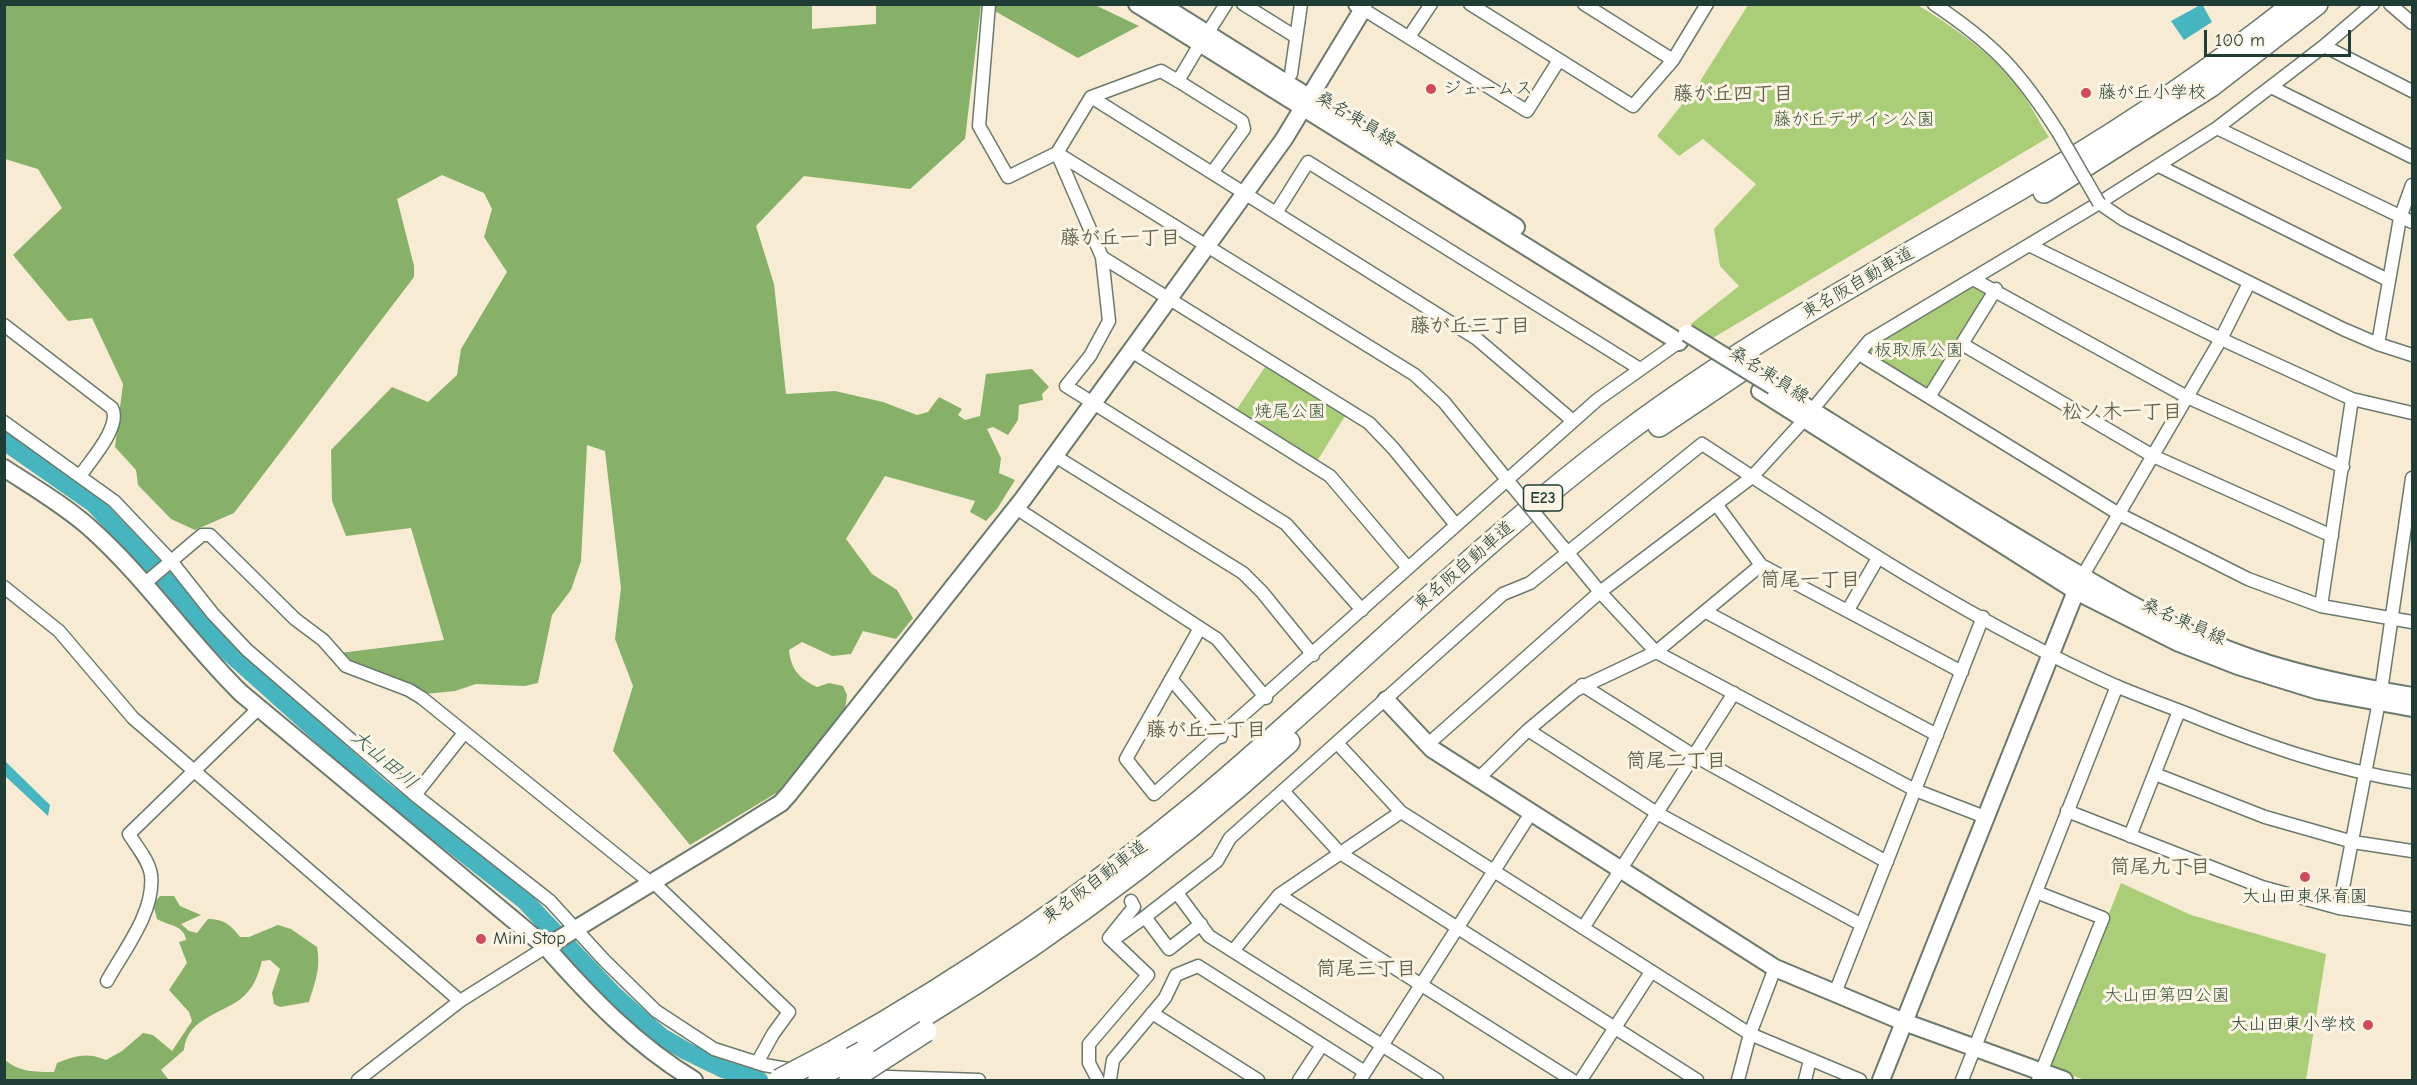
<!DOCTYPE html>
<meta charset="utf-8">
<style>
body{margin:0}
#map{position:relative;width:2417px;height:1085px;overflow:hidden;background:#f7ebd3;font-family:"Comic Neue",sans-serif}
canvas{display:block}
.frame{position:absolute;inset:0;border:6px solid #1f3d34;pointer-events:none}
.scale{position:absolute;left:2204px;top:30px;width:147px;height:27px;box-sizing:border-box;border:3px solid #1f3d34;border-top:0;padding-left:8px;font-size:18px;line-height:21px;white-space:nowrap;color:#1f3d34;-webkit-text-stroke:4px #fcf5e5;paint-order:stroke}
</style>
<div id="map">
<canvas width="2417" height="1085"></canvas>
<div class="frame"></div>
<div class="scale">100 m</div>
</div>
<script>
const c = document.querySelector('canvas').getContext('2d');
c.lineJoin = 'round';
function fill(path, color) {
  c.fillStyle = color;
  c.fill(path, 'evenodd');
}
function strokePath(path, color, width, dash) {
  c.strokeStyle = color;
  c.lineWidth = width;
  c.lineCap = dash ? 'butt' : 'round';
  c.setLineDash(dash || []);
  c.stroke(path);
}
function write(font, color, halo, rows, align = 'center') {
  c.font = font + ' "Comic Neue","Klee One",sans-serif';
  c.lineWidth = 6;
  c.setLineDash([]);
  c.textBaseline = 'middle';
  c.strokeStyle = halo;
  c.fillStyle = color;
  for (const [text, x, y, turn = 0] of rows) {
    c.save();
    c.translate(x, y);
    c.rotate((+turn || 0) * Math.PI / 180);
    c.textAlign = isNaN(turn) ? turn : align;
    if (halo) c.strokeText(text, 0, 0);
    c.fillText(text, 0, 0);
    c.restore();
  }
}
fill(new Path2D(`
 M1916 4C1955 28 1992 53 2020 90 2031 105 2039 122 2049 137L1713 338 1691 324 1739 286 1720 266 1714 229 1756 184 1703 139 1679 156 1657 136 1699 83 1748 5Z
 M1972 284 1988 294 1930 388 1924 389 1867 353 1868 348Z
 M1267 364 1344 412 1345 416 1317 461 1237 412V409Z
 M2121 883 2191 915 2326 954 2306 1080H2085L2053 1069 2050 1064Z`), '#aace77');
fill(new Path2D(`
 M812 4V29L876 24V5H981L965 139 910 189 804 176 756 226 774 284 786 394 835 391 883 402 917 415 928 412 939 397 962 409 958 415 965 420 980 416 986 374 1032 369 1049 387 1042 394 1043 400 1019 405 1018 420 1008 435 993 427 987 429 1001 458 999 473 1015 480 997 509 986 521 970 512 975 501 885 476 846 539 872 574 897 590 913 618 896 639 863 631 851 654 832 656 802 642 789 650C791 670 800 679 817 687L829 683 843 686 847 695 845 710 778 792 690 845 613 751 633 686 615 639 621 588 605 451 587 445 581 561 571 590 552 615 538 683 525 686 476 684 455 691 425 694 348 663 340 653 444 640 411 528 346 536 332 501 331 450 392 387 428 402 457 375 461 349 507 272 484 237 492 209 484 193 442 175 397 199 414 266V277L234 513 195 530 171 519 138 485 136 470 115 447 123 384 92 318 68 321 13 255 62 208 38 169 5 159 4 5Z
 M984 5H1095L1139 26 1078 58Z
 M160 896H174L180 906 201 915 181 924 189 931 197 933 208 919C224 919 231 925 240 937H249L278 925 291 929 317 947C321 969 315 982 309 1002L280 1007 274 1004 272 993 280 969 270 960 262 961C258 975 255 985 245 995 226 1014 187 1016 184 1050L161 1070 169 1080H5L4 1059C18 1072 35 1072 54 1072L57 1063C75 1056 87 1052 106 1060L122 1051 143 1033 153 1035 172 1051 192 1021 189 1012 169 990 187 963 179 942 186 940C184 925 169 926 157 919L153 904Z`), '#87b168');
fill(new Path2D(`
 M2202 4 2212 22 2184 40 2171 21Z
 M4 760 50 805 48 816 5 776Z`), '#46b5c0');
strokePath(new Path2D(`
 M4 441 94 504 158 571 215 640 378 786 525 901 613 994 642 1020 662 1037 686 1051 723 1069 759 1080`), '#46b5c0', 18);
const street = new Path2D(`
 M989 4 979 126 1008 177 1057 153 1415 375 1444 402 1513 487
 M1243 4 1296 37
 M1366 4 1363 9 1527 111 1559 60
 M1470 4 1633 106 1673 60 1707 4
 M1584 4 1673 60
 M1934 4C1995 45 2019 71 2058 132
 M2390 4 2412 23
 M1207 34 1226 4
 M1409 37 1431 4
 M1200 44 1178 81 1161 71 1091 97 1057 153 1102 257 1109 321 1090 356 1066 386 1286 524 1362 610
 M2324 46 2412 91
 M1291 74 1301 4
 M1178 81 1242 121 1244 129 1212 173
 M2271 87 2412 157
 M1091 97 1477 339 1573 421
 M2217 128 2412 222
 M2159 166 2388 280
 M2099 203 2124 220 2343 329 2378 344 2412 355
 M1276 213 1308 162 1640 369
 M2029 245 2221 339 2352 399 2412 413
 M1102 257 1369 423 1393 448 1456 525
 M1973 279 2187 397 2343 467
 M4 325 112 408C122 426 90 461 80 476
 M1962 344 2153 456 2332 536
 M2378 344 2400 218 2412 185
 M1131 351 1330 476 1408 568
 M1859 354 2119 514 2248 579 2321 606 2412 622
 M1929 397 1996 289
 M1812 410 1869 341 2099 203 2217 128 2324 46 2373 4
 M4 422 114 501 171 561 213 614 247 650 415 795 550 901 604 960 656 1011 714 1049 764 1065 794 1070
 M1055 456 1243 573 1262 592 1313 655
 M1716 504 1761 565 1962 672
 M1016 508 1217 639 1266 698
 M1563 547 1600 592 1656 652 1915 790 1985 817
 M2079 582 2221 339 2249 283
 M144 584 202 535H210L295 619 323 640 346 666 409 690 422 698 651 883
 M4 587 59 631 133 718 460 1001
 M2321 606 2352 399
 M1848 610 1878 558
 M1706 612 1937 735
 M1200 628 1126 759 1154 794 1597 400 1679 342
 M1171 679 1221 737
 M1582 685 1693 755 1887 862
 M1528 730 1657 813 1862 925
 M1338 744 1401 812 1750 1034 1860 1080
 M1427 745 1600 592 1752 477 1804 420
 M2155 774 2265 817 2353 842 2412 851
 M1478 779 1528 730 1576 690 1656 652 1761 565
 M1284 792 1340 853 1697 1080
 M415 795 464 733
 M2067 811 2262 887 2339 908 2412 919
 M2130 836 2179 711
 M653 882 789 1012 773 1034 757 1063
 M2036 892 2103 918 2038 1080
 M1177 893 1209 936 1437 1080
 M1279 895 1572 1080
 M2339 908 2381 691 2412 478
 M1201 924 1169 949 1145 917 1217 861 1230 838 1503 594 1530 583 1702 444C1835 531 1970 621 2116 686 2140 696 2164 705 2188 714 2261 744 2334 770 2412 782
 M1583 928 1734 693
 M1113 940 1145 917
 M1233 951 1279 895 1401 812
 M107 981C124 950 155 912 151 875 149 860 136 846 129 834L259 708
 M1835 993 1983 617
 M1152 1013 1258 1080
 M859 1076 979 1080
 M1110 1079 1113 1060 1165 998 1176 975 1198 966 1365 1072
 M358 1080 460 1001 546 947
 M1098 1080 1089 1063V1044L1148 975 1109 938 1134 907 1131 901
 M1299 1080 1322 1045
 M1360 1080 1531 813
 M1581 1080 1651 972
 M1738 1080 1750 1034 1775 968
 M1805 1080 1810 1060
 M1962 1080 2117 686`);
const secondary = new Path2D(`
 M1137 4 1679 342
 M1160 4 1516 227
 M1773 386C1850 434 1927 483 2005 530 2085 578 2164 629 2254 659 2305 676 2359 687 2412 696
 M1760 391 2076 591 2179 643 2238 666 2319 691 2412 708
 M4 468C33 487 64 505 90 528 146 578 188 641 241 693L546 947C591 998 636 1045 694 1080
 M1386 700 1432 749 1775 968 1904 1022 2064 1080
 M546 947 725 838 781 803 789 794 1023 499 1131 351 1284 139 1363 9 1357 4
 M1881 1080 2076 591`);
const highway = new Path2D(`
 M2044 192 2211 86 2317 4
 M1659 426 1745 368
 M836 1050C965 977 1086 895 1201 800 1344 680 1475 546 1625 433 1760 332 1911 254 2056 168 2139 119 2218 64 2294 4
 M863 1052C1016 964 1158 861 1289 742`);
strokePath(street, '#6b7a6c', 15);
strokePath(secondary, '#6b7a6c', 20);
strokePath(highway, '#6b7a6c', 24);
strokePath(street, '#fff', 12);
strokePath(secondary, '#fff', 16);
strokePath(highway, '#fff', 21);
const streetBridge = new Path2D(`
 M2058 132 2099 203
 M1513 487 1562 546`);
const secondaryBridge = new Path2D(`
 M1687 333 1773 386`);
const highwayBridge = new Path2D(`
 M819 1076 863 1052
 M779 1080 836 1050
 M850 1080 926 1031`);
strokePath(streetBridge, '#6b7a6c', 15, []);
strokePath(secondaryBridge, '#6b7a6c', 20, []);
strokePath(highwayBridge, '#6b7a6c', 24, []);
strokePath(streetBridge, '#fff', 12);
strokePath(secondaryBridge, '#fff', 16);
strokePath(highwayBridge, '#fff', 21);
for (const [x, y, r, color] of [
 [1431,89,6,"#d1495b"],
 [2086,93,6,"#d1495b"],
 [2305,877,6,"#d1495b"],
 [481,939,6,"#d1495b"],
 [2368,1025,6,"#d1495b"]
]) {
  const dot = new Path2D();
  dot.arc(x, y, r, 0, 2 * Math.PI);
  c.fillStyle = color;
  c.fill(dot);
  strokePath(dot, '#fcf5e5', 2);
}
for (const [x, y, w] of [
 [1543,498,39]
]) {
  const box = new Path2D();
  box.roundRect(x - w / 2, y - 13, w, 26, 4.5);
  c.fillStyle = '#fcf5e5';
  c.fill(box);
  strokePath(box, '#1f3d34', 1.5);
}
write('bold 16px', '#1f3d34', null, [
 ["E23",1543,498]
]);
write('18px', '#1f3d34', '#fcf5e5', [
 ["ジェームス",1443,89],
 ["藤が丘小学校",2098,93],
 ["大山田東保育園",2305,897,"center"],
 ["Mini Stop",493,939],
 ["大山田東小学校",2356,1025,"right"]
], 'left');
write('18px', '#1f3d34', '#fcf5e5', [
 ["桑名東員線",1356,119,31],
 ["東名阪自動車道",1858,283,-30],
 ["桑名東員線",1769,375,32],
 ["東名阪自動車道",1464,566,-41],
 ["桑名東員線",2184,622,24],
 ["東名阪自動車道",1095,882,-37]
]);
write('18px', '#3b5a41', '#fcf5e5', [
 ["藤が丘デザイン公園",1854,120],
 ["板取原公園",1919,351],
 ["焼尾公園",1290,412],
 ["大山田第四公園",2167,996]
]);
write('bold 20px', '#63644d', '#fcf5e5', [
 ["藤が丘四丁目",1733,94],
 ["藤が丘一丁目",1120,238],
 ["藤が丘三丁目",1470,326],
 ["松ノ木一丁目",2122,412],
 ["筒尾一丁目",1810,580],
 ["藤が丘二丁目",1206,730],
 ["筒尾二丁目",1676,761],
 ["筒尾九丁目",2160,867],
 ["筒尾三丁目",1366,969]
]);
write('italic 20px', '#295b57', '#fcf5e5', [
 ["大山田川",384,760,40]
]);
</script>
